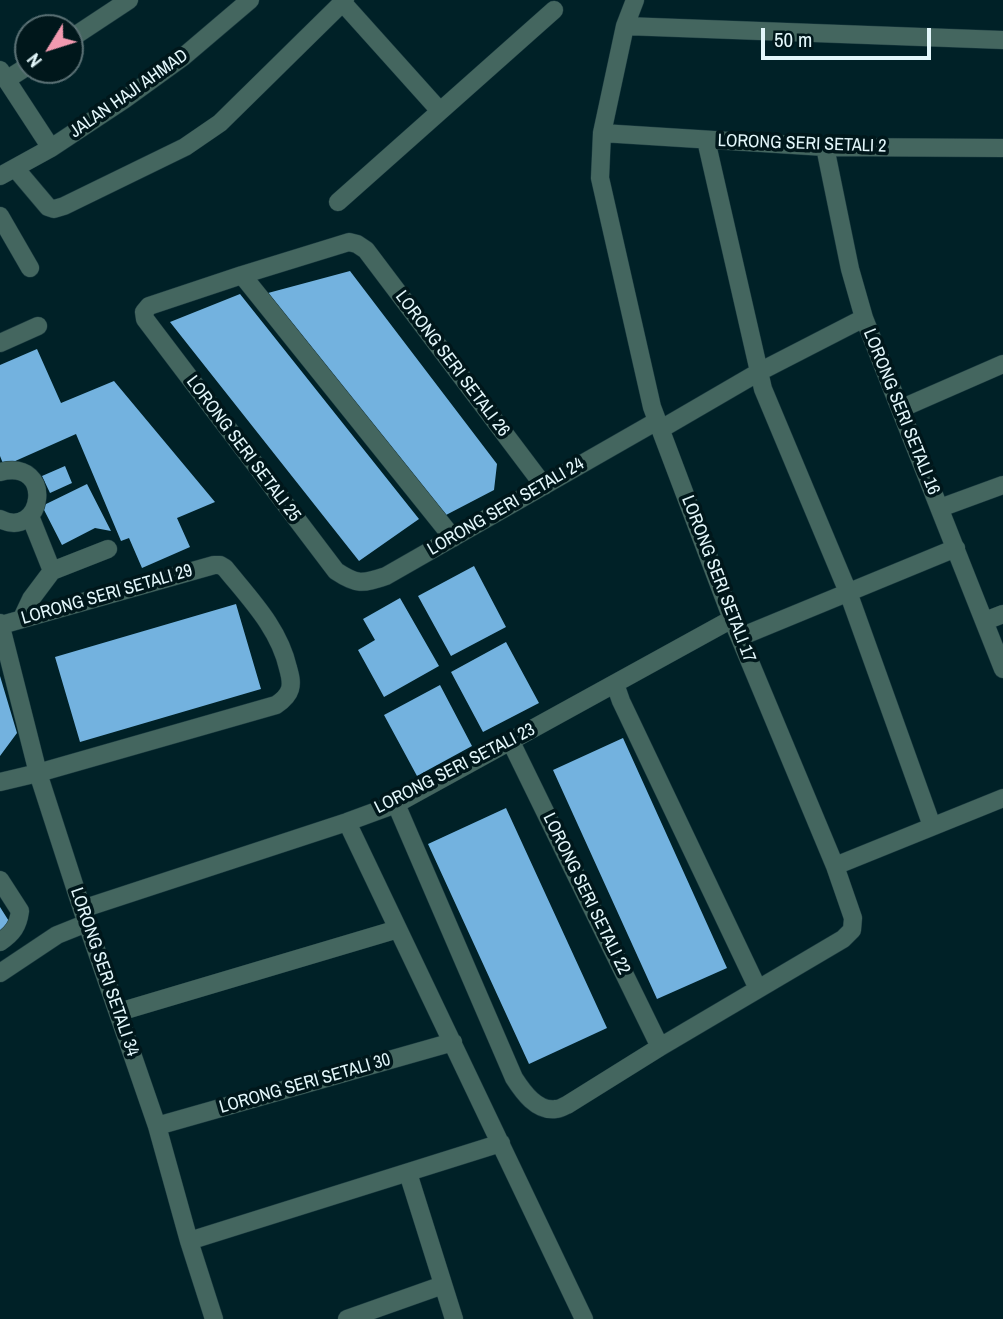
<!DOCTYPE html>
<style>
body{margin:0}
#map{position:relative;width:1003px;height:1319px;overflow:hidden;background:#002127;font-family:"Archivo Narrow",sans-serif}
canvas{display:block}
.north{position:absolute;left:14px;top:14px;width:70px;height:70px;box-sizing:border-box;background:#00171b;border:2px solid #5b7175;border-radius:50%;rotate:232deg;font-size:19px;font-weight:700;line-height:28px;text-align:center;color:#e3f7fb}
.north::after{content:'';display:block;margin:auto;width:24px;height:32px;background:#f29ab0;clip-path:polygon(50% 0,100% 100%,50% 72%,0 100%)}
.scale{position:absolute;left:761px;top:28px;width:170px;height:32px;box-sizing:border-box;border:4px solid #e3f7fb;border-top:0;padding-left:9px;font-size:21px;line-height:24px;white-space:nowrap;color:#e3f7fb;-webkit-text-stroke:5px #00171b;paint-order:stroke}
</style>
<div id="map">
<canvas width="1003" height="1319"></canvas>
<div class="north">N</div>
<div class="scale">50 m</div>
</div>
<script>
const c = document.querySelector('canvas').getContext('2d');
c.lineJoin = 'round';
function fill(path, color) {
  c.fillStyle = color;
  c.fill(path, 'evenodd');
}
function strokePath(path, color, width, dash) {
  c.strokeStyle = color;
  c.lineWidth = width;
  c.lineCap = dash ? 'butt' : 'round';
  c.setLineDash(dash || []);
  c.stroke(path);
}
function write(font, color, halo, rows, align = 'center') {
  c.font = font + ' "Archivo Narrow",sans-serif';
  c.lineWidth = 7;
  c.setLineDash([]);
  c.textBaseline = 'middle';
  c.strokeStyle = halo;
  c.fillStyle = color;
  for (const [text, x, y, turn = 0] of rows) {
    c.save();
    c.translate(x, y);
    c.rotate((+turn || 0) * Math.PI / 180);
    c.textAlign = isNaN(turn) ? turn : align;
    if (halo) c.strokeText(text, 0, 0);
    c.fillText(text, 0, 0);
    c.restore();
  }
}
fill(new Path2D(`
 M350 271 497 464 494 490 446 515 268 293Z
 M240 294 419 519 359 561 170 322Z
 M37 349 61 403 114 381 215 502 177 518 190 547 142 568 129 538 121 541 76 434 4 466 0 456V365Z
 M65 466 72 483 50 493 42 476Z
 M87 484 111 531 95 528 62 545 42 506Z
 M474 566 506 627 451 656 418 596Z
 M400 598 439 666 384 697 358 650 375 640 363 619Z
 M236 604 261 689 80 742 55 657Z
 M506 642 539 703 483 732 451 672Z
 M0 676 17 733 0 756Z
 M440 685 472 746 417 776 384 715Z
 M623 738 727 968 657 999 553 770Z
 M506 808 607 1028 529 1064 428 844Z
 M0 907 12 926 0 934Z`), '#73b2df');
const minor = new Path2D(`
 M343 3 440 111
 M625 26 1003 40
 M70 39 129 0
 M0 70 51 148
 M6 80 28 66
 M602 133 825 147 1003 148
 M706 140 763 389 848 592 932 826
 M825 147 850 269 864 318 1003 669
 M15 168 48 207 54 209 64 206 185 147 220 123 345 0
 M0 176 51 148 125 99 183 57 250 0
 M338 202 554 10
 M0 216 30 268
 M242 275 453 538
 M0 343 38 326
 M900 409 1003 364
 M661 429 759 372 864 318
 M0 472C56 458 43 541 0 519
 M544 486 366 250 357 244 349 242 242 275 149 306 144 312 145 319 336 571C357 585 362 584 386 576L657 421
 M940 508 1003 485
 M30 516 52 571
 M22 618 31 599 52 571 108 549
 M985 621 1003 614
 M0 623 38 773 82 909 157 1126 189 1241 214 1319
 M740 637 956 548
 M615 684 621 701 758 989
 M511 742 660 1047
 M0 782 38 773 276 705C282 701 288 696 290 689 292 682 290 675 288 668 279 628 250 599 225 568L220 565H214L1 625
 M396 804 514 1078C523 1092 537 1112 556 1109 560 1109 564 1106 567 1105L660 1047 843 939 852 930 853 918 835 866 732 619 652 407 600 178 602 133 625 26 635 0
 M347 822 584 1319
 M835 866 1003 798
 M0 880 20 911C18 926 13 933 0 942
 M82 909 347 822 396 804 732 619
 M0 973 57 935 87 923
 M119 1012 398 929
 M157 1126 453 1042
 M408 1173 454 1319
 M189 1241 501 1143
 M347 1319 443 1285`);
strokePath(minor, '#1b3b40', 19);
strokePath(minor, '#44665f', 18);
write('18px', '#e3f7fb', '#00171b', [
 ["JALAN HAJI AHMAD",129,94,-35],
 ["LORONG SERI SETALI 2",802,144,2],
 ["LORONG SERI SETALI 26",452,364,53],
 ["LORONG SERI SETALI 16",901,412,68],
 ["LORONG SERI SETALI 25",243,449,53],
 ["LORONG SERI SETALI 24",506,507,-30],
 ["LORONG SERI SETALI 17",718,579,69],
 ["LORONG SERI SETALI 29",107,595,-16],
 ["LORONG SERI SETALI 23",455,769,-27],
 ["LORONG SERI SETALI 22",586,894,64],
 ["LORONG SERI SETALI 34",104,972,71],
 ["LORONG SERI SETALI 30",305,1084,-16]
]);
</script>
